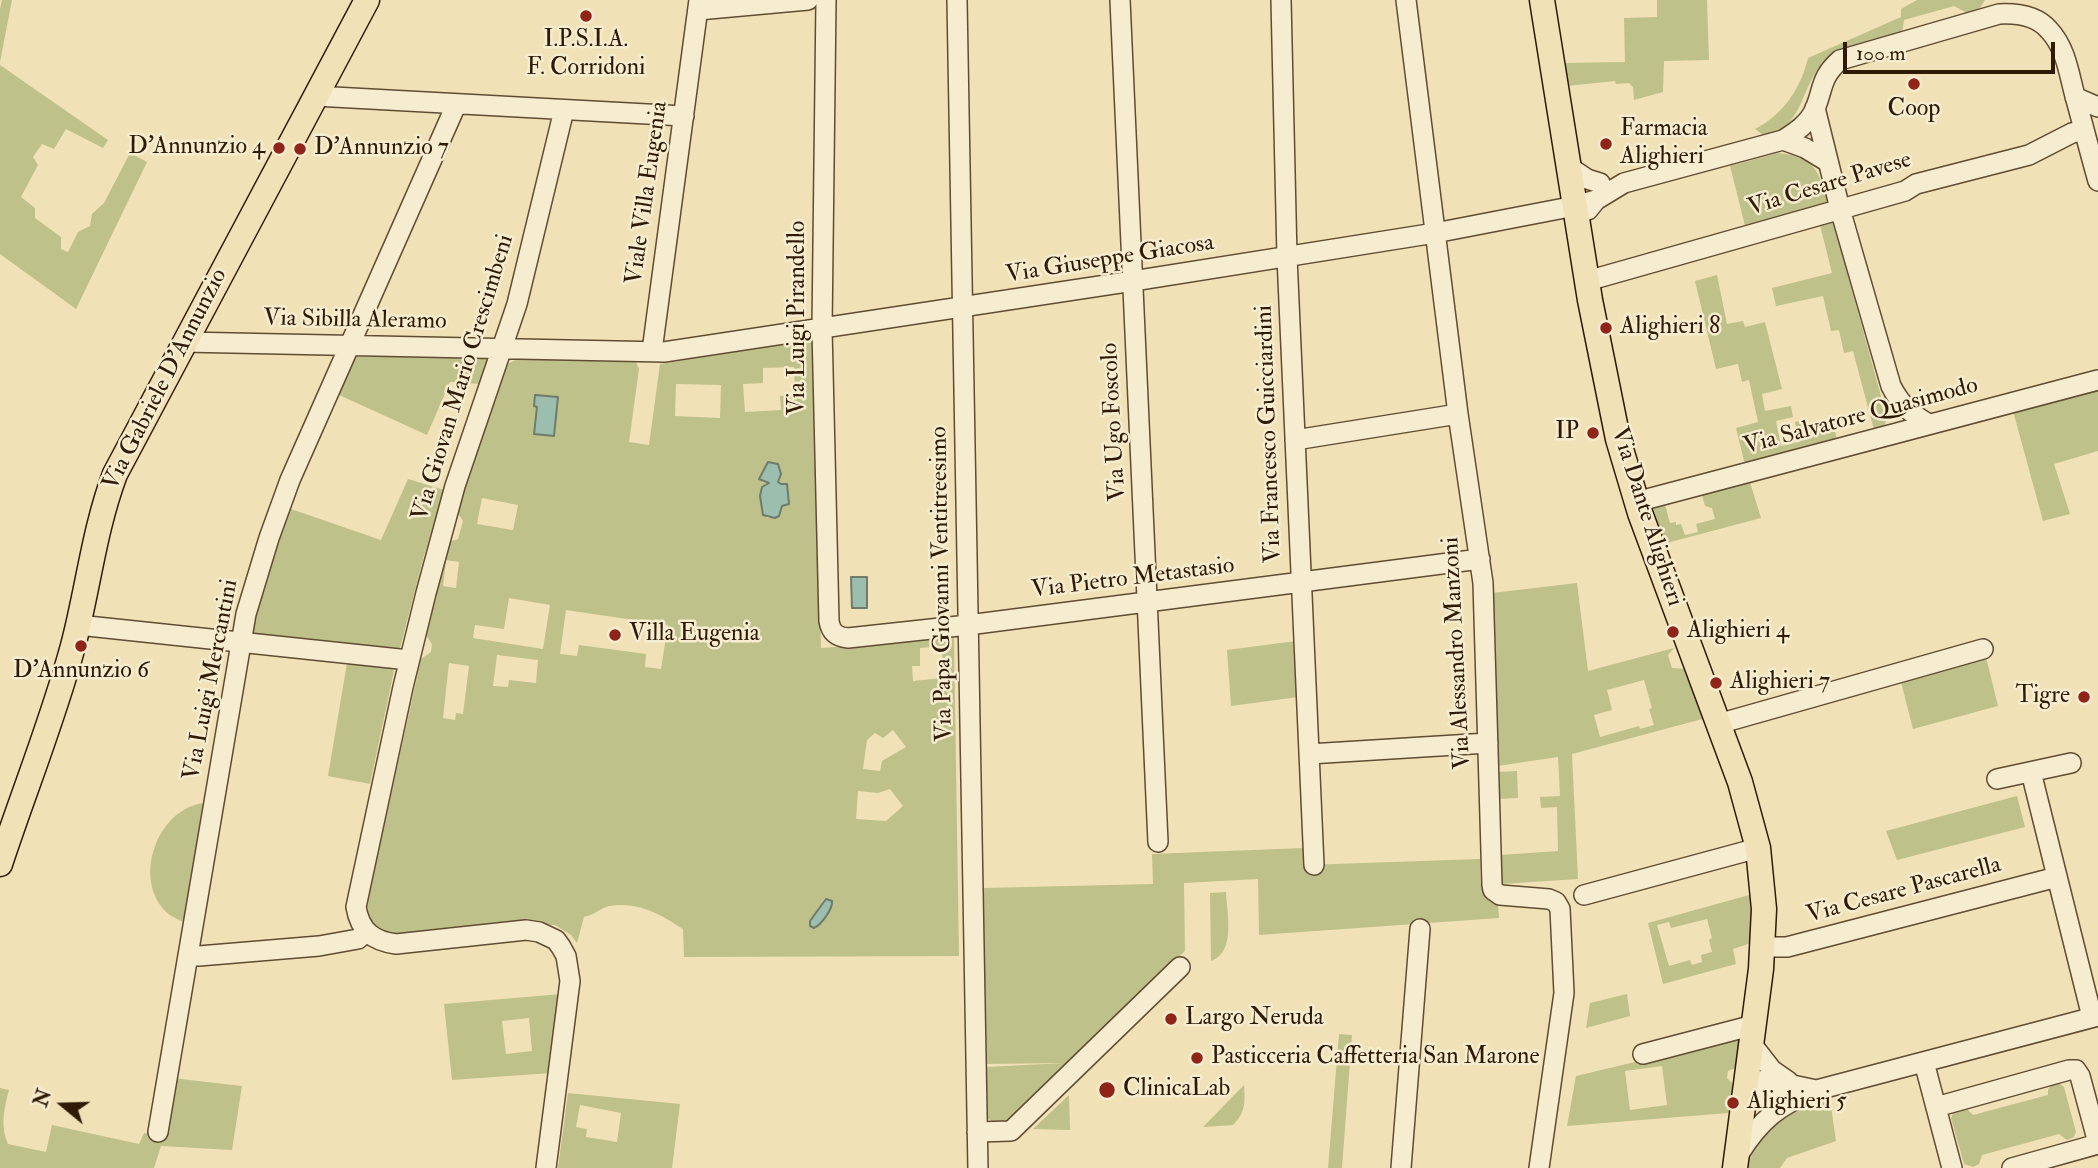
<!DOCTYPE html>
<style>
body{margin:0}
#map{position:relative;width:2098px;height:1168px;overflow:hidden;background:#f1e1b6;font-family:"IM FELL Double Pica",serif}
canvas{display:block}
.north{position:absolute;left:28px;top:1070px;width:70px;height:70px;-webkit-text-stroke:5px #f6ecd0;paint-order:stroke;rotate:289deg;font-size:19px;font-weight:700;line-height:28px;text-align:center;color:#2f1a06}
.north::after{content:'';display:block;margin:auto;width:24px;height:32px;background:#2f1a06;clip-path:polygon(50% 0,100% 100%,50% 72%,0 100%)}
.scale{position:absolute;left:1843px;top:42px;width:212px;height:32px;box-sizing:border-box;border:4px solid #2f1a06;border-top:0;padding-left:9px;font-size:21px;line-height:24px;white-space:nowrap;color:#2f1a06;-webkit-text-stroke:5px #f6ecd0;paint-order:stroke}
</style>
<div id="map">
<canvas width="2098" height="1168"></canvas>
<div class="north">N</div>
<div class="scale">100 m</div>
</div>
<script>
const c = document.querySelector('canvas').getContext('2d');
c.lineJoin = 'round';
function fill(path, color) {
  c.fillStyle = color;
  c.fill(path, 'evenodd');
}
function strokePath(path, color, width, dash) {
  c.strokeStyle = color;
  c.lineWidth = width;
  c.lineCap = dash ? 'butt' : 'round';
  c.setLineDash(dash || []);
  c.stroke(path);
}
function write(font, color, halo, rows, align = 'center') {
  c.font = font + ' "IM FELL Double Pica",serif';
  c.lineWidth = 5;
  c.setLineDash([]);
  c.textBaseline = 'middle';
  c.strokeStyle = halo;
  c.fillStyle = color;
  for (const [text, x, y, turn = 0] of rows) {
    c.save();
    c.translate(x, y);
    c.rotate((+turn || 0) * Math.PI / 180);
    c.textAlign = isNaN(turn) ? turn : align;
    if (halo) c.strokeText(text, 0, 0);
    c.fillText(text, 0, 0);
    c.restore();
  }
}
fill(new Path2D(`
 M2 0H12L0 62V9Z
 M1657 0H1707L1709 60 1664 61 1663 92 1634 100 1633 87 1629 83 1616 84 1615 81 1567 86 1564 63 1625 62 1624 18 1657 17Z
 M1917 0H1985L1980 8 1967 13 1954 6 1904 20 1902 34C1879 40 1848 44 1828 58 1806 75 1805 110 1784 128 1778 132 1770 133 1763 135L1755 129C1783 115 1801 88 1808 58L1901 17V9Z
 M0 65 108 140 103 148 66 129 54 149 42 144 33 157 38 165 21 197 35 208V218L61 237V249L68 252 78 232 90 226 92 214 104 203 130 153 147 162 76 309 0 254Z
 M1778 153C1815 156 1820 173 1828 204L1745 226 1730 166Z
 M1833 221 1887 418 1884 427 1874 430 1853 351 1844 353 1839 330 1831 331 1823 296 1776 306 1772 288 1832 273 1820 225Z
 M1717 275 1727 324 1743 321 1745 327 1765 322 1782 389 1762 394 1765 411 1791 406 1793 417 1776 421 1781 446 1799 442 1795 422 1806 419 1809 432 1834 426 1837 440 1745 465 1736 428 1758 422 1749 380 1742 382 1738 364 1716 369 1695 281Z
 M809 340 814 344 821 648 954 638 959 956 684 957 683 929C660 914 638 901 609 906 601 908 594 915 584 917L577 943 571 935 555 925 525 924 403 937 383 933 369 922 367 904 421 659 431 652 432 644 426 635 449 542 458 539 463 521 457 512 507 364 518 359 636 362 639 369 629 442 649 445 660 364ZM794 367 795 395 780 396 781 410 745 412 743 384 763 383V368ZM676 384 721 385 720 418 675 416ZM764 473 778 479 789 505H782L779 516 767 518 769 483 762 482ZM482 498 518 505 513 530 477 524ZM446 560 459 562 456 588 443 586ZM509 598 550 605 543 649 473 638 475 625 504 629ZM566 610 668 625 661 669 645 667 646 654 579 645 577 656 560 654ZM942 646 943 678 913 681 912 666H920V648ZM497 655 538 660 536 683 509 680 508 687 493 686ZM449 663 469 666 463 714 456 713 455 720 443 718ZM893 730 906 747 882 761 880 771 863 769 867 740 875 733 883 738ZM890 789 903 806 886 821 856 819 858 791 878 793Z
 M471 356 488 359 480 384 450 382 427 435 337 394 355 357Z
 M2098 389V451L2054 464 2070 514 2043 521 2013 411Z
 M408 479 444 490 423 559 399 652 252 635 249 631 288 508 381 540Z
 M1749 479 1761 518 1663 544 1649 505 1664 501 1670 523 1676 522V525L1681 524 1685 535 1698 532 1696 524 1715 519 1712 508 1705 506 1701 492Z
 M1577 583 1588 671 1674 648 1668 655 1672 668 1687 669 1706 718 1572 754 1578 879 1501 884 1500 855 1558 851 1557 807 1541 808 1540 797 1560 796 1558 757 1497 766 1492 593ZM1644 680 1652 708 1649 709 1654 725 1640 729 1639 726 1600 737 1594 715 1612 710 1607 690Z
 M1296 641 1298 697 1231 706 1227 650Z
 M1986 657 1998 706 1913 729 1901 682Z
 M347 663 391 668 394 671 370 784 328 776Z
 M1517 771 1518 798 1498 799 1497 772Z
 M2017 796 2025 827 1897 860 1886 831Z
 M205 803 185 923C180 920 174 918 170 915 130 884 156 807 205 803Z
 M1303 848 1305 865 1480 859C1481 877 1477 900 1498 905L1499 918 1259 935 1258 879 1184 883 1185 951 1009 1122H994L986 1118V1067L1064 1063 985 1064 983 888 1153 884 1152 854Z
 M1226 892C1227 914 1236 952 1211 961L1210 893Z
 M1753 894 1751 943 1733 949 1736 964 1663 984 1648 923ZM1707 919 1712 938 1709 940 1712 952 1701 955 1702 962 1692 965 1690 960 1669 966 1657 925 1669 922 1671 928Z
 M561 994 551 1073 452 1080 444 1004ZM529 1018 532 1051 506 1054 502 1021Z
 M1627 994 1630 1016 1586 1028 1590 1003Z
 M1339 1034 1352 1035 1342 1168H1328Z
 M1740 1037 1736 1068 1728 1071 1727 1078 1735 1086 1732 1109 1728 1113 1567 1126 1576 1076ZM1662 1066 1667 1105 1630 1110 1625 1071Z
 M172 1078 242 1086 232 1150 161 1146 154 1168H0V1088L9 1090C4 1108 0 1127 8 1144L46 1152 52 1125 139 1144 144 1133 162 1135Z
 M2054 1083 2060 1084 2064 1087 2076 1132 2074 1137 2067 1140 2059 1134 1982 1155 1979 1164 1973 1167 1964 1164 1951 1118 1955 1108H1966L1973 1115 2048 1095V1089Z
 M1244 1085C1245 1102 1246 1112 1233 1125L1203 1127Z
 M568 1093 680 1104 672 1168H558ZM580 1105 621 1113 617 1142 586 1137 587 1129 576 1127Z
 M1069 1095 1070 1130 1033 1129Z
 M1830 1099 1836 1141 1787 1158 1780 1168H1748C1755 1127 1794 1109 1830 1099Z`), '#bfc18a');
const water = new Path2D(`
 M535 395 558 397 554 436 534 434 537 407 534 406Z
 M768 462 778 464 781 474 778 482 781 484H787L789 504 782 506 779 516 775 518 763 515 760 496 762 487 769 483 759 479Z
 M851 577H867V608H852Z
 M826 899 832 901C833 909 821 925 814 928L810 926V921Z`);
fill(water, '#9bbeaf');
strokePath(water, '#707c6b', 2);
const minor = new Path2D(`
 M826 0 822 329 829 621C831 633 837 637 848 638L968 625 1480 559
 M957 0 978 1168
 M1120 0 1158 842
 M1281 0 1287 257 1314 865
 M1406 0 1458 414 1483 583 1492 885 1493 890 1500 895 1549 899 1556 902 1560 909 1564 993 1539 1168
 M698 10 808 0
 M315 96 684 116
 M2075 97 2098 107
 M1815 108 1840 209 1891 386C1900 404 1911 414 1929 424
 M1783 140 1805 148 1828 162
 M1569 167 1587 179 1600 183
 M1588 210 1596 200 1624 183 1783 140C1796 132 1809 123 1815 109 1824 87 1820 78 1840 60L1999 14C2017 13 2037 16 2049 30 2066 48 2069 74 2075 96 2083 125 2090 153 2098 181
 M1587 281 1905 191 1916 184 2029 155 2072 133 2084 130
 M184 342 664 352 1133 281 1435 233 1575 206 1596 200
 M652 351 699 0
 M1295 440 1458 414
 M1636 502 2098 380
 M78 625 409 660
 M1718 724 1983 649
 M1309 754 1488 743
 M2031 772 2092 1017
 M1997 779 2071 763
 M1584 895 1758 848
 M1762 947H1787L2057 877
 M188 955 199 956 319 946 358 939 366 932
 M1751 1043 1772 1070 1788 1081
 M1643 1054 1754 1025
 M1924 1062 1952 1168
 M1795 1098C1775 1099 1760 1099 1747 1082L1769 1080 1816 1090
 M1936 1107 2069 1070H2076L2080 1076 2098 1143
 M158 1132 246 614 269 538 290 480 456 105
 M977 1132 1011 1131 1180 967
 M1739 1154C1760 1120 1780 1104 1817 1090L2098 1016
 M546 1168 570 981 566 956 561 947 556 940 539 932 526 930 396 944C373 941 360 931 356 907L403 687 426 593 455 486 517 304 564 110
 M1401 1168 1420 929
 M2012 1168 2098 1144`);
const major = new Path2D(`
 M1542 0 1590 300 1618 439 1640 513 1740 782 1758 848 1764 909 1761 969 1735 1168
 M0 864C24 791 53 720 73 646 88 589 94 530 115 474L367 0`);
strokePath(minor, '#604c32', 22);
strokePath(major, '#2f1a06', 27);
strokePath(minor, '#f6ecd0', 19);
strokePath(major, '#f1e1b6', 24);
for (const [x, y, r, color] of [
 [586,16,7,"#8f2418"],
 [1914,84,7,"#8f2418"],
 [1606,144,7,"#8f2418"],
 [279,148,7,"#8f2418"],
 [300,149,7,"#8f2418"],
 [1606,328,7,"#8f2418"],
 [1593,433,7,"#8f2418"],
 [1673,632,7,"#8f2418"],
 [615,635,7,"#8f2418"],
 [81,646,7,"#8f2418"],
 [1716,683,7,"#8f2418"],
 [2084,697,7,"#8f2418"],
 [1171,1019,7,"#8f2418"],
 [1197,1058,7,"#8f2418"],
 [1107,1090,9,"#8f2418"],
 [1733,1103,7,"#8f2418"]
]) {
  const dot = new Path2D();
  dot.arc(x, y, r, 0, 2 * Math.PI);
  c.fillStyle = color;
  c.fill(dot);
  strokePath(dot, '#f6ecd0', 2.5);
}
write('24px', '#2f1a06', '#f6ecd0', [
 ["I.P.S.I.A.",586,41,"center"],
 ["F. Corridoni",586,69,"center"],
 ["Coop",1914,110,"center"],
 ["Farmacia",1620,130],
 ["Alighieri",1620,158],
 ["D'Annunzio 4",265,148,"right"],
 ["D'Annunzio 7",314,149],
 ["Alighieri 8",1620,328],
 ["IP",1579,433,"right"],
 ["Alighieri 4",1687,632],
 ["Villa Eugenia",629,635],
 ["D'Annunzio 6",81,672,"center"],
 ["Alighieri 7",1730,683],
 ["Tigre",2070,697,"right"],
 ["Largo Neruda",1185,1019],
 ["Pasticceria Caffetteria San Marone",1211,1058],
 ["ClinicaLab",1123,1090],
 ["Alighieri 5",1747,1103]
], 'left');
write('24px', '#2f1a06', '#f6ecd0', [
 ["Via Cesare Pavese",1830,185,-17],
 ["Viale Villa Eugenia",648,193,-82],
 ["Via Giuseppe Giacosa",1110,260,-9],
 ["Via Luigi Pirandello",799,318,-90],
 ["Via Sibilla Aleramo",355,321,1],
 ["Via Giovan Mario Crescimbeni",464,378,-73],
 ["Via Gabriele D'Annunzio",166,380,-63],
 ["Via Salvatore Quasimodo",1861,417,-15],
 ["Via Ugo Foscolo",1115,422,-93],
 ["Via Francesco Guicciardini",1270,434,-92],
 ["Via Dante Alighieri",1646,517,72],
 ["Via Pietro Metastasio",1133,579,-7],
 ["Via Papa Giovanni Ventitreesimo",943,584,-91],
 ["Via Alessandro Manzoni",1458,653,-93],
 ["Via Luigi Mercantini",212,680,-79],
 ["Via Cesare Pascarella",1904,891,-15]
]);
</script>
